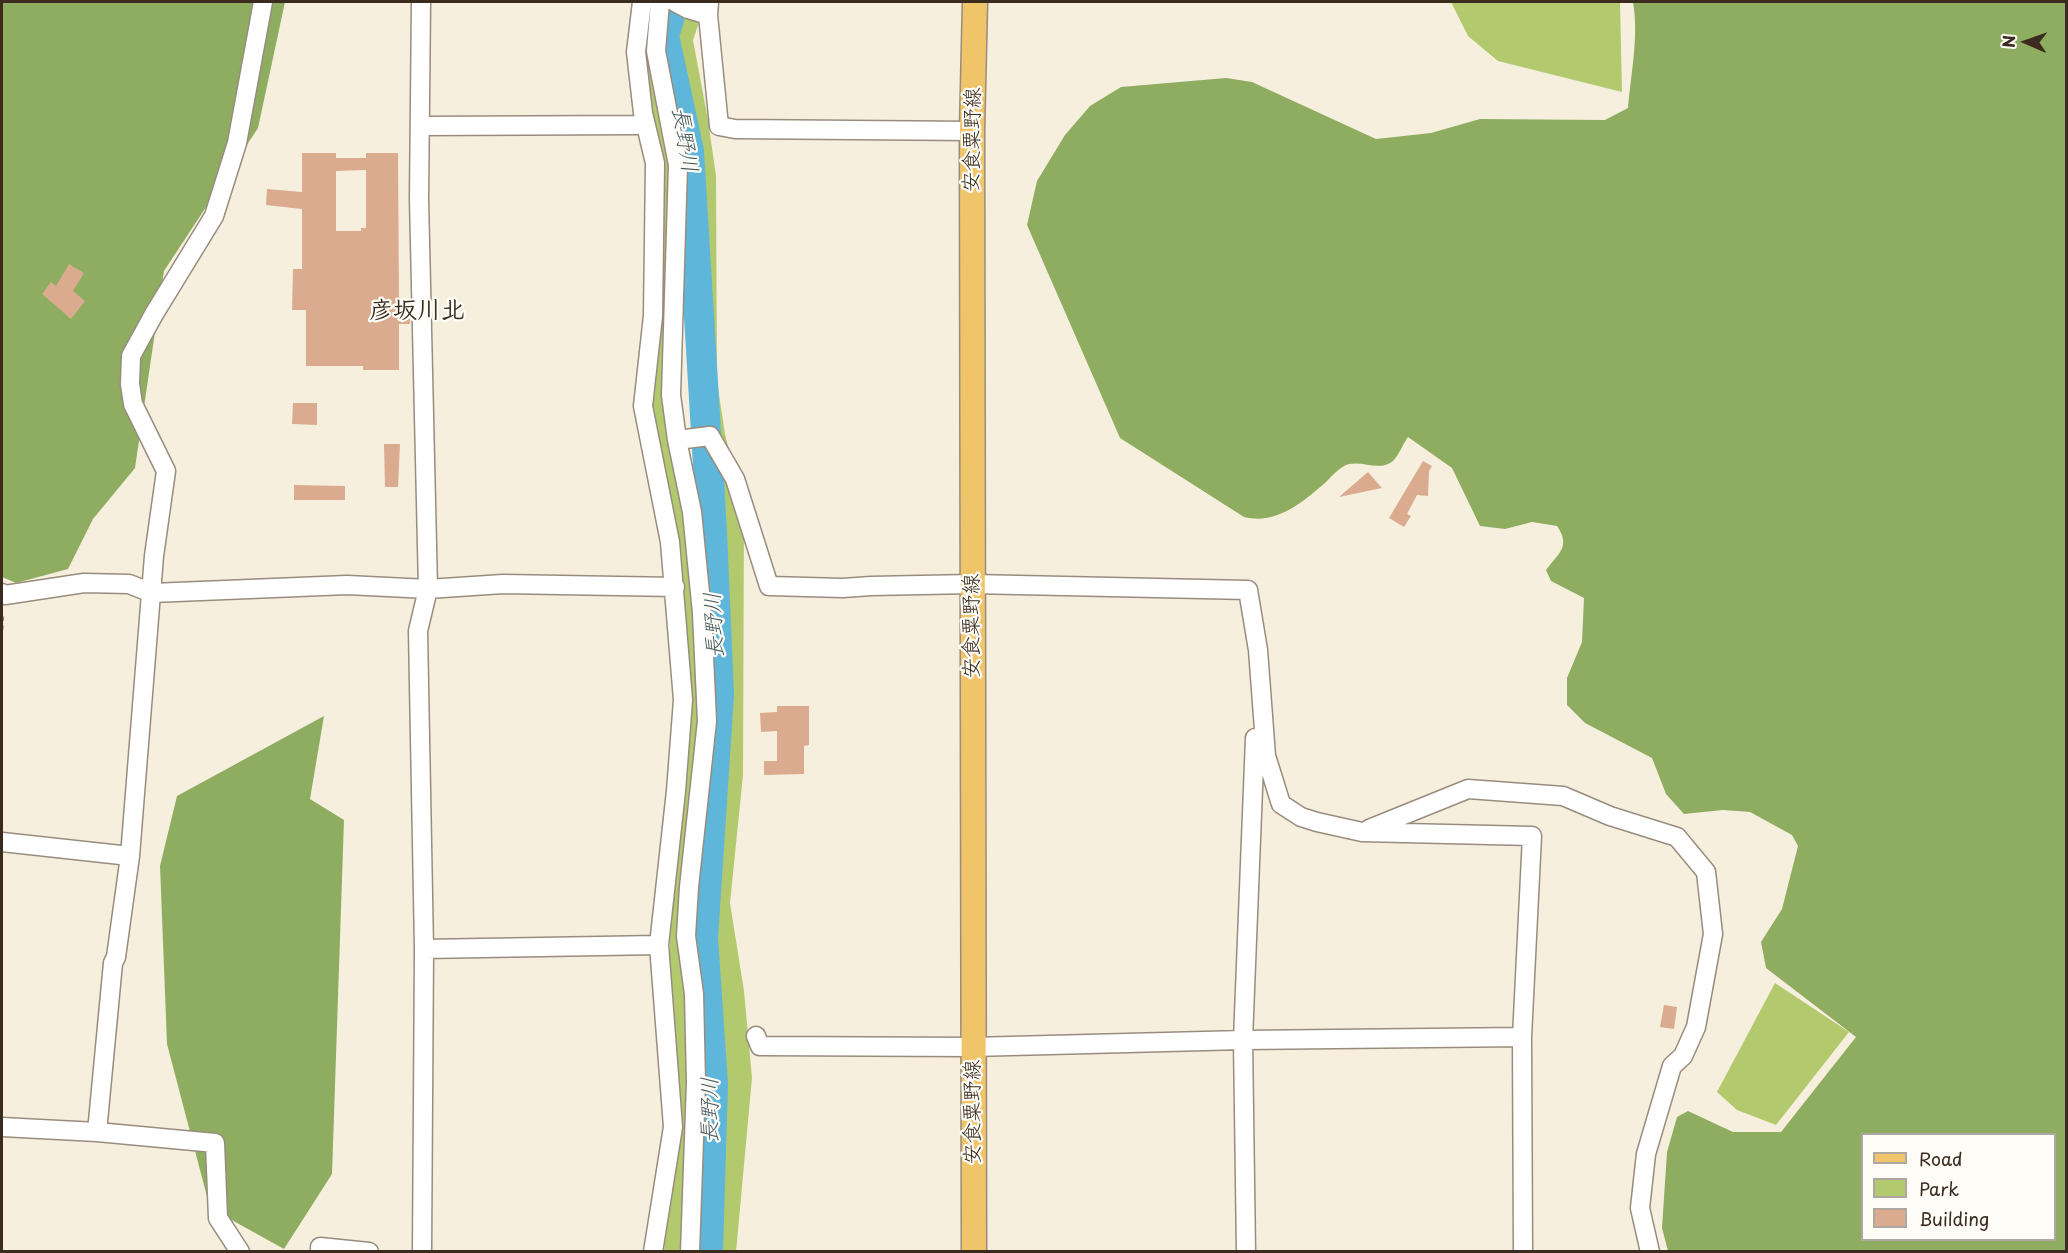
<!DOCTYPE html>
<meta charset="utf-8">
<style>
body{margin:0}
#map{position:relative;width:2068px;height:1253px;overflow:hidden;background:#f7efde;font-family:"Playpen Sans",sans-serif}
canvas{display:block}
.frame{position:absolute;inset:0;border:3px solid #3b2a1e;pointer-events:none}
.legend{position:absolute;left:1861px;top:1133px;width:195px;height:108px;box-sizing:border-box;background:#fdfcf7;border:2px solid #afa8a0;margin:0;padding:8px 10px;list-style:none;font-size:18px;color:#3b2a1e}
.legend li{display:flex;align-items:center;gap:12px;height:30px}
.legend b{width:30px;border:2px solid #afa8a0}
.north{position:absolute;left:1996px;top:12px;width:60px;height:60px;-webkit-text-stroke:4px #fdfcf7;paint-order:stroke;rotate:272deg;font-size:16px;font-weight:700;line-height:24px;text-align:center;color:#3b2a1e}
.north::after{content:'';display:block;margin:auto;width:21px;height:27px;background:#3b2a1e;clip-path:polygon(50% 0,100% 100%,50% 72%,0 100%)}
</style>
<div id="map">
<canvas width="2068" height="1253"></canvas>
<div class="frame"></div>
<ul class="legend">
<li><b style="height:8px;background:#f0c469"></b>Road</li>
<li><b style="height:16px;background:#b3c96d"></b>Park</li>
<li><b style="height:16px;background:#daab8e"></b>Building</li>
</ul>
<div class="north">N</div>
</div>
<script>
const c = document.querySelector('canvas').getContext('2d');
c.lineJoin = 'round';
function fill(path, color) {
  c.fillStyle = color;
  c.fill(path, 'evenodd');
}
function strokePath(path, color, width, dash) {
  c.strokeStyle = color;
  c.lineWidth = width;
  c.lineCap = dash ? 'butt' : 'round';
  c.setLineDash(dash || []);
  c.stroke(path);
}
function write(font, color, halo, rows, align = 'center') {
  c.font = font + ' "Playpen Sans","Klee One",sans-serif';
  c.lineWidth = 4.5;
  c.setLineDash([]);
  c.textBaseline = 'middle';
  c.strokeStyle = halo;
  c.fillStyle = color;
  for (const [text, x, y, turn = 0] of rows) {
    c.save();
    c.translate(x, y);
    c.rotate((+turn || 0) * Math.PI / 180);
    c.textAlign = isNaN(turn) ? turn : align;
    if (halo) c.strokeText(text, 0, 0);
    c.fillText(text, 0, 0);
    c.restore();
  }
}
fill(new Path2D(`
 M648 2H655L674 165 666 393 669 450 683 487 701 718 680 939 689 1046 684 1252 664 1251 675 1146 670 1051V872L691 712 681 551 663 486 652 412 664 219V160L647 99 642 59Z
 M684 2H706L693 40 708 120 716 176 717 381 725 434 744 510 743 775 730 903 744 991 752 1078 736 1252 713 1251 721 1075 710 941 723 747V651L719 529 702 451 694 391 693 157 680 92 678 28Z
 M1451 2H1620L1622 92 1498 61 1468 36Z
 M1775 983 1849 1032 1776 1125 1737 1110 1717 1092Z`), '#b3c96d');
fill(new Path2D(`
 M2 2H285L258 128 164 271 135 468 93 519 68 569 16 583 2 577Z
 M1633 2H2066V1251H1668L1662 1228 1667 1152 1677 1117 1688 1111 1733 1132H1781L1856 1037 1766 968 1761 942 1782 909 1798 846 1792 835 1750 812 1723 810 1684 814 1666 794 1652 758 1585 723 1567 705V678L1582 642 1584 598 1551 581 1546 570C1559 553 1571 546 1557 526L1532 522 1505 529 1480 526 1452 468 1408 437C1403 444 1399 455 1393 461 1379 473 1359 458 1344 466 1337 470 1331 477 1326 482 1303 502 1277 525 1244 517L1120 438 1027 225 1037 181 1065 135 1090 106 1121 87 1226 78 1252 82 1376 139 1431 133 1480 119 1605 120 1628 108C1631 73 1639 36 1633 2ZM1862 1134H2054V1240H1862Z
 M324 716 310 799 344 820 332 1174 284 1249 210 1208 167 1044 160 866 177 796Z`), '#8ead60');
strokePath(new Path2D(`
 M674 2 664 36 689 151 712 531 719 695 703 938 713 1084 708 1252`), '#5eb6db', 30);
fill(new Path2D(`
 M302 153H336V158H366V153H398L399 302H410V324H399V370H363V366H306V310H292L293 269H302V209L266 205 267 189 302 192ZM366 170V228H361V231H336V171Z
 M69 264 84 273 73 291 85 301 71 319 42 294 51 282 56 286Z
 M293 403H317V425L292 424Z
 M384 444H400L398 487H385Z
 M1423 461 1432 466 1429 471 1428 496 1417 495 1407 514 1411 516 1404 527 1389 518Z
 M1368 472 1382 488 1339 497Z
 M294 485 345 486V500H294Z
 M777 706H809V745L804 746V774L764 775V761H777V731L761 732 760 713 777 712Z
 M1664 1005 1677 1007 1674 1029 1660 1027Z`), '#daab8e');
const minor = new Path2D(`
 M421 2 419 199 428 589 418 631 424 949 422 1252
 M642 2 636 52 643 113 655 163 653 316 643 406 670 542 683 700 676 791 659 945 673 1127 653 1252
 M660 2 656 51 678 165 671 395 677 440 692 512 702 613 707 721 689 887 686 936 694 994 696 1082 690 1252
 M675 2 688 9 708 15
 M709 2 708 15 719 126 735 129 972 131
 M420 126 637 125
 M677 440 710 436 735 479 769 586 843 588 871 586 972 584 1248 590 1258 650 1266 756 1281 804 1301 817 1317 822 1362 832 1532 836 1522 1037 1523 1252
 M2 593 5 595 84 583 129 584 152 593 347 585 428 589 503 584 675 587
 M1369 829 1468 789 1563 796 1610 816 1677 837 1706 872 1713 934 1696 1027 1683 1056 1672 1066 1646 1154 1640 1208 1650 1252
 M2 842 130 856
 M424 949 659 945
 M756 1036 760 1046 972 1047 1243 1040 1522 1037
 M2 1127 97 1132 215 1143 218 1218 240 1252
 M97 1132 113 963 116 957 130 856 154 556 166 471 133 404 130 384 131 356 154 314 214 216 237 143 263 2
 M320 1252V1247L369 1252
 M1246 1252 1243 1040 1255 738`);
const major = new Path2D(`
 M974 1252 972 131 975 2`);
strokePath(minor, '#998c7e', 21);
strokePath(major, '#998c7e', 27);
strokePath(new Path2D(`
 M2 630 3 612`), '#998c7e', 3, [4.5, 4.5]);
strokePath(minor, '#fff', 18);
strokePath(major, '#f0c469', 24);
write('21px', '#3b2a1e', '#fdfcf7', [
 ["安食粟野線",973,140,-89],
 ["安食粟野線",972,626,-90],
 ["安食粟野線",973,1112,-90]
]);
write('italic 22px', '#475b60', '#fdfcf7', [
 ["長野川",684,140,81],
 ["長野川",715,625,-93],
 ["長野川",711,1110,-90]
]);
write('bold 24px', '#3b2a1e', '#fdfcf7', [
 ["彦坂川北",417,311]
]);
</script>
